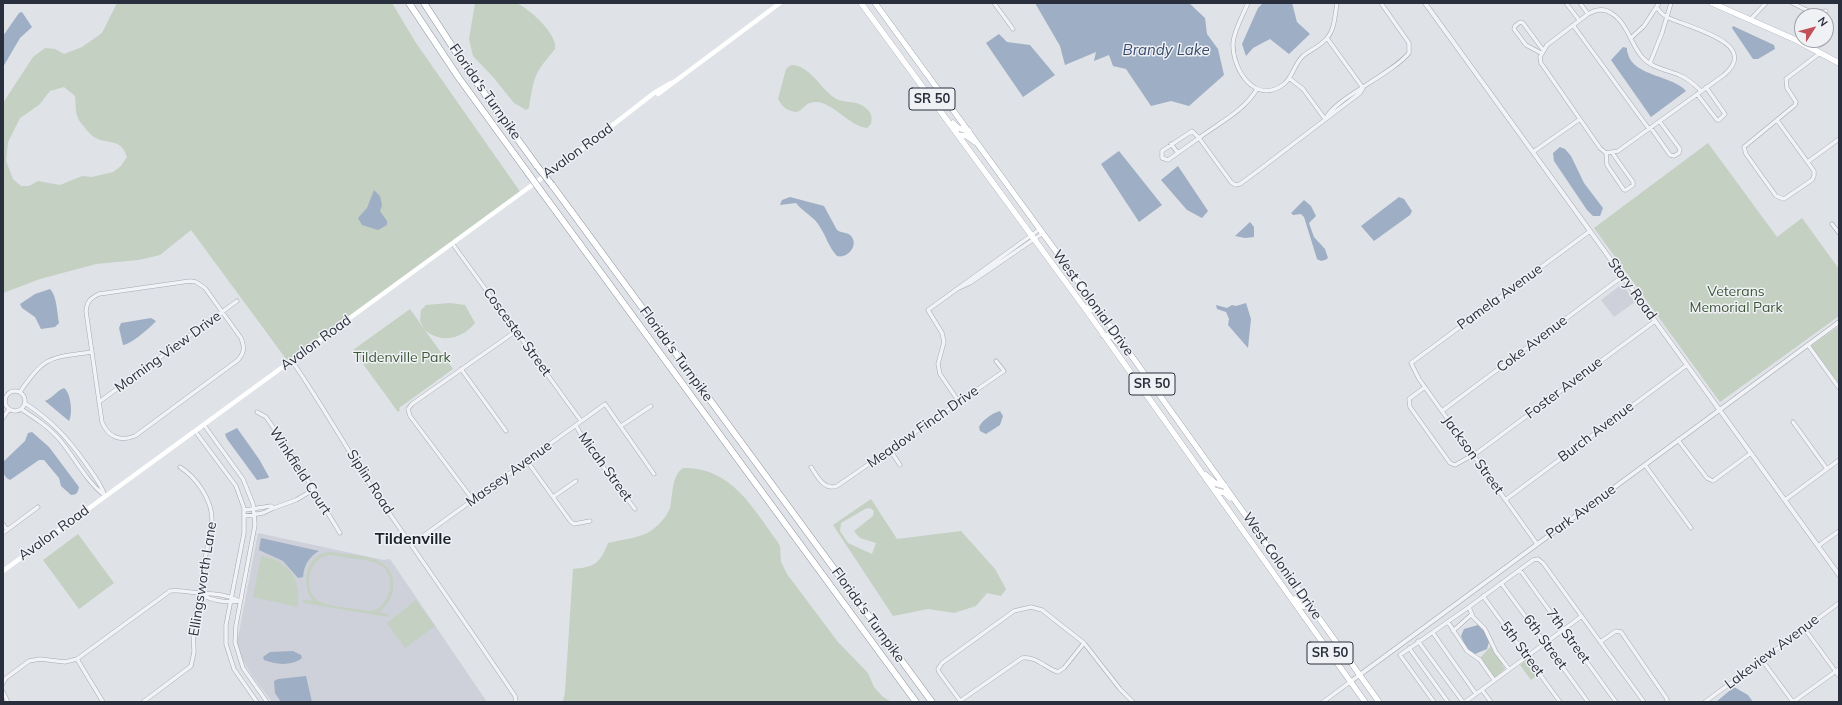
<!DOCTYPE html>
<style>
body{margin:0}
#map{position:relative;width:1842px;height:705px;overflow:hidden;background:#dfe2e7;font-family:Mulish,sans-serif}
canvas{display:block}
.frame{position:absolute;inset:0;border:4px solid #2a2f3d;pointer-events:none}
.north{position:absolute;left:1794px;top:8px;width:40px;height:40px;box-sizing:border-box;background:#eff1f5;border:1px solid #a0a3ab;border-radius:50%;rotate:54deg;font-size:11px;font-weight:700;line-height:16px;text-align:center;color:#2a2f3d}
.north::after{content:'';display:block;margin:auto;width:14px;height:18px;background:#c15059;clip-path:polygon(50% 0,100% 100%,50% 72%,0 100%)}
</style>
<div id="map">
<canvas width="1842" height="705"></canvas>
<div class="frame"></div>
<div class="north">N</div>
</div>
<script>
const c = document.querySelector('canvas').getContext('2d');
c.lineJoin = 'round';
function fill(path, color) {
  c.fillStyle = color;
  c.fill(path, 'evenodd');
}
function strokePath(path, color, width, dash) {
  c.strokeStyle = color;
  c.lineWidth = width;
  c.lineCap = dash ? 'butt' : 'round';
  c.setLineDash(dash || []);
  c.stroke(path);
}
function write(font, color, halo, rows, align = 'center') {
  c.font = font + ' Mulish,sans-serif';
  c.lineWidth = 3;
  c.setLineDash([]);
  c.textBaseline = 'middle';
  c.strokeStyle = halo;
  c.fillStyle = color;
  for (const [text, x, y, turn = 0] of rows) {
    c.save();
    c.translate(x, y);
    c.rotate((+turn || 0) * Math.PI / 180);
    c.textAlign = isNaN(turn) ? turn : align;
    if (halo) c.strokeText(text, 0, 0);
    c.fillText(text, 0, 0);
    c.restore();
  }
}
fill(new Path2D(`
 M1622 284 1635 302 1614 317 1601 300Z
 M258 533 384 560 390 559 487 702H272L252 676 236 648Z`), '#ced1d9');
fill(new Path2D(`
 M117 3H392L416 43 521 193 289 363 191 230 160 255 139 260 96 264 40 279 3 293V103L33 57 45 48 55 49 64 54 82 47 102 33ZM64 87 75 96C76 103 75 112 78 118 79 121 83 125 85 128 101 151 119 132 127 157L121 166 113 172 92 177 82 176 60 185 38 181 29 186H21L13 179 6 161 8 142 20 118 39 105 50 91Z
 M475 3C487 3 503 0 515 3 528 6 559 36 555 49 534 74 534 76 529 108L526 110 514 103 493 77 473 56 469 39Z
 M791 65C809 65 819 86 832 96 844 106 855 97 868 110 872 114 872 119 871 124L867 128C846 125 829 96 810 103 805 104 803 110 797 112 787 111 783 108 778 99L786 69Z
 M1708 143 1777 237 1802 218 1839 269V316L1720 402 1594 228Z
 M450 303 465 305 475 323C461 340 440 344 424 329L453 369 399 408 400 410 398 412 353 350 410 309 424 329 420 321 421 310 426 305Z
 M1839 326V384L1811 346Z
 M683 468C731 467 752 507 777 541L780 546 781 562 787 574 838 642 868 673 874 687 882 696 891 702H563L565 692 573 569C594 567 600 564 608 543 619 540 640 538 649 532 658 526 666 518 670 508 673 496 671 476 683 468Z
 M871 499 897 539 961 531 995 569 1006 589 1001 596 987 593 976 606 954 613 928 609 893 616 833 525ZM870 508 874 511 873 516 854 531 860 538 876 543 872 554 848 543 840 531 841 523 865 509Z
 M78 534 114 583 79 609 43 560Z
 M331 552C355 556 397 554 393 588 392 598 387 606 379 612L388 614V617L303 603V600L313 601C300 585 306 551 331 552ZM331 555C343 558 373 559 382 566 398 578 389 611 368 611 356 608 326 607 317 600 301 588 311 555 331 555Z
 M261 556C289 560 301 579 298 607L253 597Z
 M416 600 435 626 405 648 387 623Z
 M1491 646 1503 663 1502 665 1505 669 1494 678 1480 658Z
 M1527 660 1538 675 1531 680 1520 665Z`), '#c4d0c1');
fill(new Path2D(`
 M1035 3H1189L1205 18 1207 34 1218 49 1224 75 1189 106 1171 101 1151 106 1126 69 1113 66 1109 55 1094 61 1096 52 1065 65 1060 46Z
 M1263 3H1292L1297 22 1310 34 1289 54 1270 39 1253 48 1246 56 1242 44 1258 8Z
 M22 12 32 27 20 38 3 67V36L19 13Z
 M1733 26 1774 45 1775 49 1758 59H1753L1732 28Z
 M999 34 1007 42 1030 45 1055 75 1023 97 986 43Z
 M1623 47 1627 48C1627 50 1627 52 1628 54 1633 76 1674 76 1686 91L1651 117 1611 60Z
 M1560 147 1565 149 1571 156 1584 183 1603 208 1600 216H1593L1587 210 1554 161 1553 153Z
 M1119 151 1162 205 1139 222 1101 164Z
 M1178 166 1208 211 1202 218 1187 210 1161 180Z
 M374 190 380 196 382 205 380 211 387 221V225L378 230 362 225 358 218 367 208Z
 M790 197 824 206 837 230C841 233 848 232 851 236 859 245 848 259 837 256 828 246 827 238 820 227 815 217 803 212 796 203L780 205 782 200Z
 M1399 197 1404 199 1412 211 1410 215 1374 241 1361 226Z
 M1304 200 1311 206 1316 216 1309 223 1314 237 1325 249 1328 258C1324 261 1321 262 1317 259L1304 217 1301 214 1293 215 1291 213Z
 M1250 222 1254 227V237L1245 238 1235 236Z
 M50 289C57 296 57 313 59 323L55 327 41 329 35 317 22 308 20 304 35 294Z
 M1246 303 1251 319 1248 348 1228 325 1229 319 1226 312 1217 309 1216 305 1227 308 1232 305 1236 306Z
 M151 318 156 321C151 327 130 345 123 345L119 328 121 323Z
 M64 388C71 393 73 414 69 421L45 401C54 397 56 391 64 388Z
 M1000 411 1003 416 1000 425 986 434 980 431 979 427C982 420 993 413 1000 411Z
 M237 428 259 459 269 477 268 478 257 480 227 439 225 434Z
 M32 432 49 447 79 487C78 492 77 495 71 495L61 486 59 478 44 460H39L10 480C2 476 3 470 3 462L25 441 28 433Z
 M261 538 319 551C309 557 304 565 303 577L298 578 283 561 259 550Z
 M1478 625 1485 632 1489 642 1487 649 1475 654 1466 648 1461 636 1464 629Z
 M293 651 301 655 302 658C292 666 276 665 264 660L263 657 270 652Z
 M306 676 312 702H281L275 693 274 681 278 679Z
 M1734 687 1748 695 1753 702H1716Z`), '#9eaec4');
const minor = new Path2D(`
 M994 3 1013 29
 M1248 3C1243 15 1234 30 1233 43 1232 69 1255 106 1284 84 1293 77 1294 64 1303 56 1310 50 1321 46 1327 38 1335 29 1335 14 1337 3
 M1566 3 1579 20
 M1580 3 1588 14
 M1792 3 1815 14 1826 11
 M1657 8C1660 12 1664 16 1669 18 1687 27 1762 43 1724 75L1618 151 1606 153 1600 148 1541 63 1540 57 1547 45 1588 14C1595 10 1604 8 1611 13 1628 23 1631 46 1643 58 1652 68 1667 70 1679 75 1687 78 1695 85 1701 91
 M1750 20 1766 3
 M1573 25 1649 129
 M1632 37 1644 26 1659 3
 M1327 38 1363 88
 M1541 53 1526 45 1514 29 1515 26 1520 22 1523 23 1543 50
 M1650 63 1662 33 1671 3
 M1289 78 1303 89 1325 119
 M1257 89C1244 111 1219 123 1199 138L1231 182 1235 185 1240 184 1255 173 1360 93 1363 88
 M1697 94 1717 120H1719L1725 114 1706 87
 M1326 118C1334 99 1392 74 1409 53V43L1381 3
 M1777 120 1814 171V176L1812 180 1784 199 1776 196 1746 154 1744 147 1795 105 1796 102 1787 88 1786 79 1820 53
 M1651 128 1670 155 1674 156 1679 153 1680 149 1660 122
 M1192 131 1199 138 1168 160 1162 158V151Z
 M1171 144 1178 153
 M1533 152 1580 119
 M1606 153 1607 165 1624 190H1626L1633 185V182L1613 154
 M1809 161 1839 139
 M1832 224 1839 233
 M452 243 581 421
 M190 281 196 282 205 288 241 338C245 348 244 353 238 360L135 436C120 442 108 437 102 422L86 311C87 302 90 298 99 294Z
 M959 288 970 283 1043 233
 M1808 345 1839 388
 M292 361C324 407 351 457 383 504 427 568 472 632 515 696L516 702
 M461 369 506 431
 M1425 387 1409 399 1410 407 1450 463 1455 465 1478 452 1655 321
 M5 401a10 10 0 1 1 20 0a10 10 0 1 1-20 0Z
 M20 392C45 355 50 358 92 352
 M99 402 237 301
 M959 402 940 374 938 364 944 342 942 333 928 310 1040 229
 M25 403C53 422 67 437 86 464 94 475 101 484 105 496
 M21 409C35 418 49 427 60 440 75 458 86 481 104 495
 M1442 411 1623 276
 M257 412 266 417 291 453 340 533
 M3 418 9 409
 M1793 422 1827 469
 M204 425 243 479 253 504 255 525 236 625 235 642 243 668 267 702
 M576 426 591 451 635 509
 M621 426 651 406
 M195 431 236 486 244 508V533L226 625V644L234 669 257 702
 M1678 440 1707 478 1713 481 1751 453
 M890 450 900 465
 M527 461 571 522 574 524 590 521
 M1645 465 1691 528
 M811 467C817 476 824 491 837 486L1004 371 996 361
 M553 497 576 481
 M473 500 410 416 408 409 412 404 516 331
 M1505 500 1687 365
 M1785 500 1839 460
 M274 508 296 500 313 490
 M245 510 271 506 274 508 263 513 245 516
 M3 524 7 530
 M3 533 38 507
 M412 544 605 404 654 474
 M1537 544 1419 379 1411 363 1590 231
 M1818 546 1839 531
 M1520 570 1616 702
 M1501 583 1588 702
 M199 593C210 601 228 603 240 601
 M1483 596 1560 702
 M1448 622 1467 651 1480 660 1494 680
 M1804 628 1839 676
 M1453 631 1472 614
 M1433 633 1476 694
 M1418 641 1463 702
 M1600 642 1616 631 1621 632 1667 699V702
 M1409 648 1448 702
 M77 659 103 702
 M1762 660 1793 702
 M1509 669 1496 652 1485 629 1473 617 1469 607 1533 560 1538 559 1543 563 1644 702
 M3 683 6 678 29 661 40 659 65 662 77 659 170 591C180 590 188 592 198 593 214 594 225 594 240 601
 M1482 690 1491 702
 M3 692 8 702
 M960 701 1022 658C1037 656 1045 668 1058 672L1064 668 1084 643
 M143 702 191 666 194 652 193 628 212 520C212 500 197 478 180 467
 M961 702 939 672 938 669 942 663 1014 611 1031 607 1042 610 1084 643 1120 689 1133 702
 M1323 702 1350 682
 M1434 702 1400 655 1469 607
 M1465 702 1582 616
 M1705 702 1839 603
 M1793 702 1839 669`);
const tertiary = new Path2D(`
 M1425 3 1839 575
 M1350 682 1839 322`);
const primary = new Path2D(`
 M1712 3 1796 40 1839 63`);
const trunk = new Path2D(`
 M861 3 1084 307 1365 702
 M875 3 1098 309 1379 702
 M953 123 958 128 969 131
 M959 135 967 136 975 142
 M1084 307 1094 310 1098 309
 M1103 335 1112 336 1118 343
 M1206 475 1215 483 1225 486
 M1214 490 1225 493 1230 498
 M1295 599 1303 606 1312 608`);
const motorway = new Path2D(`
 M409 3 459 78 528 173
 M424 3 469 72 537 166
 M552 185 932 702
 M541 191 916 702`);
strokePath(minor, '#a5a9b1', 4.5);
strokePath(tertiary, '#a5a9b1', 5);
strokePath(primary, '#a0a6b2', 6);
strokePath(trunk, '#888f9c', 6);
strokePath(motorway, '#888f9c', 7);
strokePath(minor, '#f2f3f6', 3.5);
strokePath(tertiary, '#f2f3f6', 4);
strokePath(new Path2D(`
 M658 94 780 3
 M3 571 587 145 654 93 671 83`), '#fff', 4.5);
strokePath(primary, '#fff', 5.5);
strokePath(trunk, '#fff', 5.5);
strokePath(motorway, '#fff', 6);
const motorwayBridge = new Path2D(`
 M537 166 552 185
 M528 173 541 191`);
strokePath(motorwayBridge, '#888f9c', 7, []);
strokePath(motorwayBridge, '#fff', 6);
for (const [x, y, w] of [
 [932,99,46],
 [1152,384,46],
 [1330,653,46]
]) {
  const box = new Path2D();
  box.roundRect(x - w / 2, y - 11, w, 22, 3);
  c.fillStyle = '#eff1f5';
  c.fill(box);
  strokePath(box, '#2a2f3d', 1);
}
write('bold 13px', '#2a2f3d', null, [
 ["SR 50",932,99],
 ["SR 50",1152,384],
 ["SR 50",1330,653]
]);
write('14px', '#2a2f3d', '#eff1f5', [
 ["Florida's Turnpike",485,92,55],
 ["Avalon Road",578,151,-36],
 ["Story Road",1632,289,54],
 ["Pamela Avenue",1500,297,-36],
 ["West Colonial Drive",1093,303,54],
 ["Coscester Street",517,332,54],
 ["Avalon Road",316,343,-36],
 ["Coke Avenue",1532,344,-37],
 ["Morning View Drive",168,352,-36],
 ["Florida's Turnpike",676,354,54],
 ["Foster Avenue",1564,388,-37],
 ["Meadow Finch Drive",923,427,-35],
 ["Burch Avenue",1596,432,-37],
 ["Jackson Street",1473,455,54],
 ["Micah Street",605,467,54],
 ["Winkfield Court",300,471,57],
 ["Massey Avenue",509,474,-36],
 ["Siplin Road",370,482,57],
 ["Park Avenue",1581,512,-36],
 ["Avalon Road",54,533,-36],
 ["West Colonial Drive",1282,566,55],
 ["Ellingsworth Lane",203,579,-81],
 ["Florida's Turnpike",868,615,54],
 ["7th Street",1568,636,54],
 ["6th Street",1545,642,54],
 ["5th Street",1522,649,54],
 ["Lakeview Avenue",1772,652,-37]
]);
write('14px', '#3c5738', '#eff1f5', [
 ["Veterans",1736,292],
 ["Memorial Park",1736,308],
 ["Tildenville Park",402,358]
]);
write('italic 15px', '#384c6d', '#eff1f5', [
 ["Brandy Lake",1166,50]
]);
write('bold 16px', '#1c212e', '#eff1f5', [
 ["Tildenville",413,539]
]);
</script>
